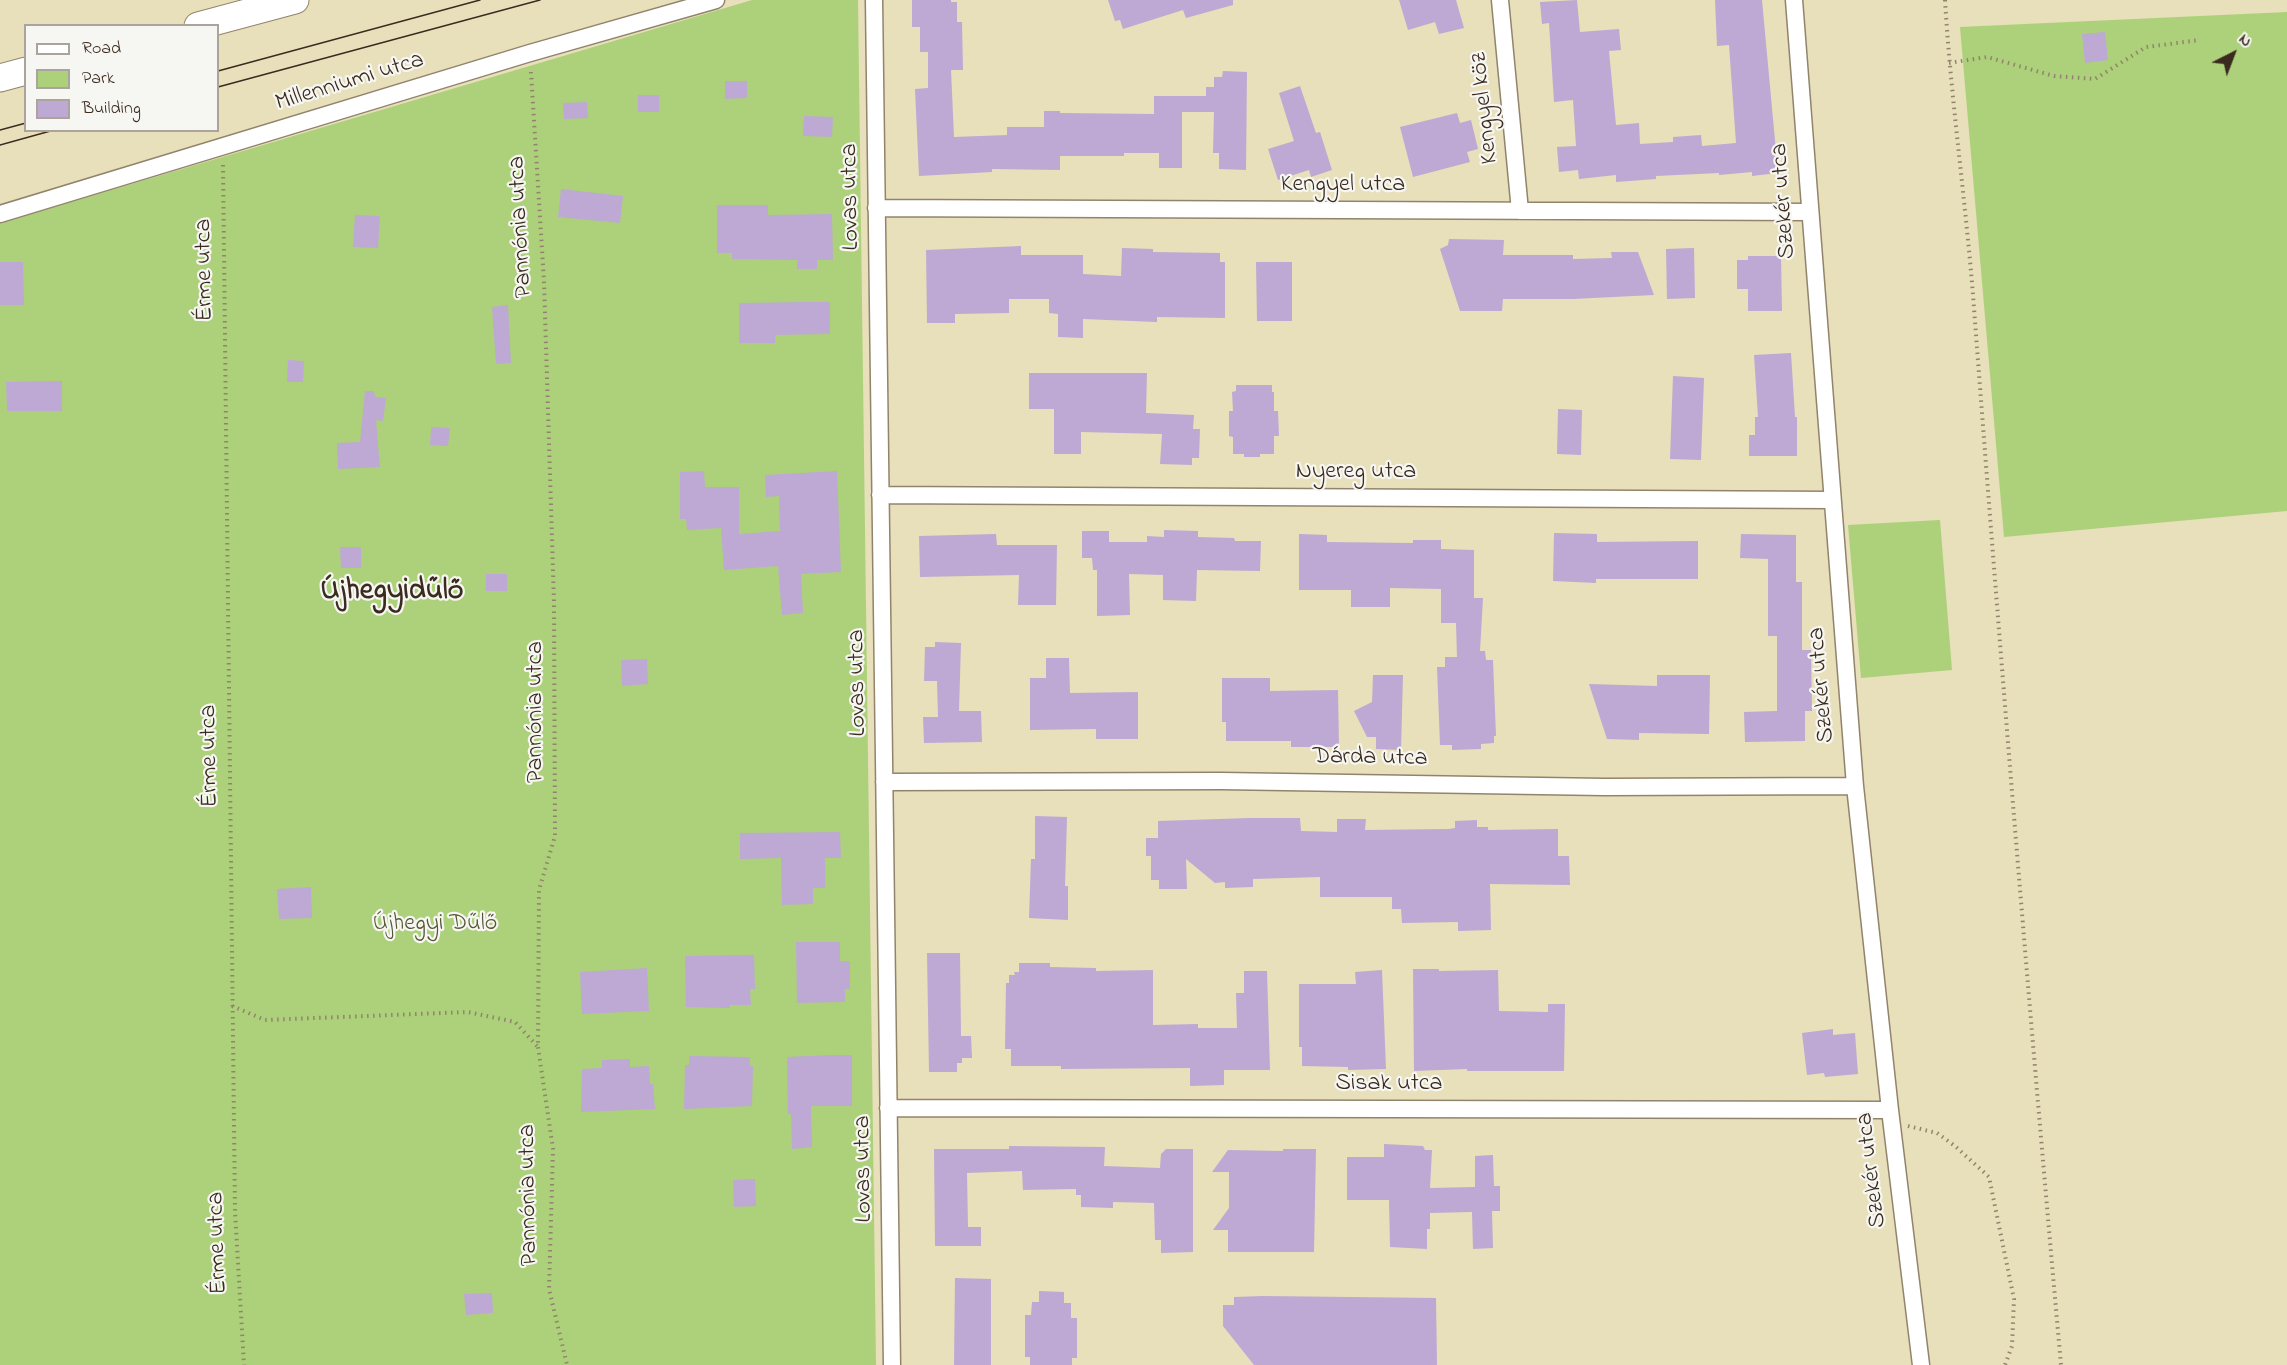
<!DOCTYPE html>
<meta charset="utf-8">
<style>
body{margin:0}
#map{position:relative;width:2287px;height:1365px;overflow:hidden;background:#e8dfbb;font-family:"Indie Flower",sans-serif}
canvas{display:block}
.legend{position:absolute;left:24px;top:24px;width:195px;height:108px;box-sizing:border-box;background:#f6f6f2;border:2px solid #aba49d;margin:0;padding:8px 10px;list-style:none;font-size:18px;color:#3b2a1e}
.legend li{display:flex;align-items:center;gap:12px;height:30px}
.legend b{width:30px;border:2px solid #aba49d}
.north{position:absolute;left:2203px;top:24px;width:60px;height:60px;-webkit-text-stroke:4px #f6f6f2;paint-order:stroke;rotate:42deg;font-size:16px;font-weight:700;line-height:24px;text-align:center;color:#3b2a1e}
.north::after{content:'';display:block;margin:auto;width:21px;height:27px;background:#3b2a1e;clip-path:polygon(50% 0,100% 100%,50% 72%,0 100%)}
</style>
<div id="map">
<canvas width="2287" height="1365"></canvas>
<ul class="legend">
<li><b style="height:8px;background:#fff"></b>Road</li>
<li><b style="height:16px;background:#acd17a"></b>Park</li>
<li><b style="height:16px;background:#bda9d3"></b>Building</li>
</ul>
<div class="north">N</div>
</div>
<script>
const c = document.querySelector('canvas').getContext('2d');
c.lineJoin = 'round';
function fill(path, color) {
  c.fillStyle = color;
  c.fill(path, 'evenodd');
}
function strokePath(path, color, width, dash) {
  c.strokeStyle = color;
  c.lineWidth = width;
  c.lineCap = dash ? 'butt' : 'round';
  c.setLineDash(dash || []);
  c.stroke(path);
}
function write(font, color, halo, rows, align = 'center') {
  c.font = font + ' "Indie Flower",sans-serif';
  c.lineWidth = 4.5;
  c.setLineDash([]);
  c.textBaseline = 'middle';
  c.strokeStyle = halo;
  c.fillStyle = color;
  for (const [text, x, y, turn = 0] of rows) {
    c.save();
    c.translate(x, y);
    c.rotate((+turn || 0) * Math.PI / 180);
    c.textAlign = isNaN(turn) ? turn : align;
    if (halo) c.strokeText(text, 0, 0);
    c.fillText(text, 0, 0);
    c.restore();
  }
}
fill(new Path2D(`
 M752 0H858L876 1365H0V223Z
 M2287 12V511L2004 537 1960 27Z
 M1940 520 1952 670 1861 678 1848 525Z`), '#acd17a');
fill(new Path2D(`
 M912 0H951V2H957V22H962L963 70H951L954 137 1007 135V127H1044V111H1060V113L1154 114V96H1206V87H1214V77H1222L1223 71 1247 72 1246 170 1219 169V153H1213L1214 112H1182V168H1159V153H1124V156H1060V170L992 169V172L919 176 915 89 928 88V52H920V27H912Z
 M1108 0H1233V5L1186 18 1183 10 1123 29 1120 20 1115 21Z
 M1399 0H1456L1464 28 1439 34 1435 22 1408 30Z
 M1577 0 1580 32 1619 29 1621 50 1609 51 1616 125 1639 123 1640 144 1673 142V137L1701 135 1702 146 1736 143 1729 45 1717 46 1715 0H1762L1778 173 1752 176V172L1719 175V173L1656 176V179L1616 182V175L1579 179 1578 170 1559 172 1557 147 1576 146 1573 100 1554 102 1549 23 1542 24 1540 2Z
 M2105 32 2108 60 2085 63 2082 34Z
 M725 81H747V98L725 99Z
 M1300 86 1316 133 1320 132 1332 170 1311 177 1309 170 1278 180 1268 149 1294 141 1279 93Z
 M638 95H659V112H638Z
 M587 102 588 118 564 119 563 103Z
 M1457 113 1460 123 1471 120 1478 149 1467 152 1470 162 1413 177 1400 127Z
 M804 116 833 117 832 137 803 136Z
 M561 189 623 196 620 223 558 217Z
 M717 205H768V215L832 214 833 260H817V269H797V260L732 259V253H717Z
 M355 215 380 216 378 248 353 247Z
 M1449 239 1504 240 1503 255H1573V259L1612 258 1611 252H1638L1654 295 1573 299H1503L1502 311H1460L1440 249 1448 245Z
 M1021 246V255H1083V274L1121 276 1122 248 1153 249V252L1220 253V262H1225V318L1157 317V322L1083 319V338L1058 337V314L1049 313V299H1009V313L955 314V323H927L926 250Z
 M1694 248 1695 298 1667 299 1666 249Z
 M1748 256H1781L1782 311H1748V289H1737V260H1748Z
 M0 262H23L24 305H0Z
 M1256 262H1292V321H1257Z
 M803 302H830V334L775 335V343H739V303Z
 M508 305 511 363 496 364 492 307Z
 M1791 353 1795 417H1797V456H1749V435H1755V417H1758L1754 355Z
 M288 360 304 361 303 382H287Z
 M1029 373H1147L1146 413 1194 415 1193 429H1200L1199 458H1192V465L1160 464 1162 434 1081 432V454H1054V409H1029Z
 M1673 376 1704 378 1701 460 1670 459Z
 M62 381V411H7L6 382Z
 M1236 385H1272V392H1274V411H1278L1279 436H1274V454H1260V457H1244V454H1233V437L1229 436V411H1233L1232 392 1236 391Z
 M365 391H374L375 397 386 398 383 421 376 420 380 467 338 469 337 443 360 442Z
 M1558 409 1582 410 1581 455 1557 454Z
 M431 427 450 428 448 446 430 445Z
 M704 471 705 487H739V534L780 531 779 496 766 497 765 475 837 471 841 572 801 574 803 613 782 615 778 566 724 570 721 528 687 530 686 519H680V472Z
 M1164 530 1198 531V537L1234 538 1235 541H1261L1260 571 1197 570 1196 601 1163 600V575L1129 574 1130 615 1097 616V570H1093L1092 558H1082V531H1109V542H1147V536L1164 537Z
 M1554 533 1597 534V542L1698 541V579H1596V583L1553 581Z
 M996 534 997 545H1057L1056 605H1018L1019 575 920 577 919 536Z
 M1299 534 1327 535V542L1413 543V540H1441V549L1474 550V598H1483L1480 651H1485L1486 660H1493L1496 736H1494V743L1481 744V749L1452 750V745H1440L1437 667H1445V657H1457L1456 623H1441V589L1390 588V607H1351V590H1299Z
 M1741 534 1796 535V582H1802V650H1811L1812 711H1805V741L1745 742 1744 712 1777 711V636H1768V559L1740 558Z
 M340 547H361V568H341Z
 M486 574H507V591H486Z
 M935 642 961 643 959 711H981L982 742 924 743 923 717H938L937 681H924L925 647H935Z
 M1046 658H1069L1070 693 1138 692V739H1096V729L1030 730V678H1046Z
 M647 659 648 684 622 686 621 660Z
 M1373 675H1403L1401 750 1376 749V737H1367L1354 711 1372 702Z
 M1657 675H1710L1709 734 1639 733V740L1607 739 1589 684 1657 686Z
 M1222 678H1270V691L1338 690 1339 747H1291V741H1226V722H1222Z
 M1035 816 1067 817 1065 886H1068V920L1029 918 1031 859H1035Z
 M1250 818H1300L1301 831 1337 832V819H1366L1365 830 1449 829 1455 828V821L1477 820V827H1488V830L1558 829V856H1569L1570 885 1490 884 1491 930 1458 931V922L1402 923 1401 909H1392V897H1320V877L1253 879V887L1225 888V882L1215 883 1186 859 1187 889H1159V880H1151V856H1146V838H1158V821Z
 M840 832 841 858H825V888H813V904L782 905 781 858 740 859V833Z
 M311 887 312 918 279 919 277 889Z
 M796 942H840V961H850V989H845V1002L797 1003Z
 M927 953H960L961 1036H971L972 1058H962V1063H957V1072H929Z
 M754 955 755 989H750L751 1005H730V1008L686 1007 685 956Z
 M1019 963H1050V967L1096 968V971L1153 970V1025L1198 1024V1028H1237L1236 993H1244V971H1267L1270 1070H1224V1085L1190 1086V1068L1061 1069V1066H1011V1049H1005L1006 983H1009V975H1015L1014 972H1019Z
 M647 968 649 1011 582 1014 580 972Z
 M1413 969H1439V971L1498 970 1499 1011 1548 1012V1004H1565L1564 1071H1467V1069L1414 1071Z
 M1382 970 1386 1069 1348 1070V1067L1302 1066V1047H1299V984H1356L1355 972Z
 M1833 1029V1035L1855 1033 1858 1074 1825 1077 1824 1073 1807 1075 1802 1033Z
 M831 1055H852V1106H811L812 1147 792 1149 791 1114H788L787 1057Z
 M689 1056 750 1057V1066H753L752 1106 684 1109 685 1065H689Z
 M630 1059V1067L649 1066 650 1084H653L655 1109 581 1112 582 1069 602 1068V1060Z
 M1384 1144 1423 1146 1425 1150H1432L1430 1188 1475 1187V1156L1493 1155 1494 1186H1500V1211H1492L1493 1248 1473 1249 1472 1212 1430 1213V1229H1427V1249L1390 1247 1389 1200H1347V1157H1384Z
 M1009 1146 1105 1147 1104 1166 1160 1168 1161 1154 1166 1149H1193V1252L1161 1253V1240H1155L1154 1203 1113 1202V1208L1081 1207V1195H1076V1189L1023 1190 1022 1171 967 1173 968 1227H981V1246H935L934 1149H1009Z
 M1283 1149H1316L1314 1252H1228V1230H1213L1229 1208V1172H1212L1228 1150 1283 1151Z
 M755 1179 756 1206 734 1207 733 1180Z
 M955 1278 991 1279V1365H954Z
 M1039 1291 1064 1292V1303H1071V1318H1077V1358H1072V1365H1030V1357H1025V1315H1031L1032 1302H1039Z
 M492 1293 493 1313 466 1315 464 1294Z
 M1263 1296 1436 1298 1437 1365H1254L1223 1326V1305H1234V1297Z`), '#bda9d3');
const street = new Path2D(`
 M874 0 892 1365
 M1500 0 1520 211
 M1794 0 1855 786 1890 1110 1921 1365
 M876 208 1810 212
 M0 214 530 53 716 0
 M880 495 1832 500
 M884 782 1221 781 1604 787 1855 786
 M888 1108 1890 1110`);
const primary = new Path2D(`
 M198 26 295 0
 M0 78 26 71`);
strokePath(street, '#92846c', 19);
strokePath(primary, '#92846c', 29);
strokePath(new Path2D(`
 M1945 0C1951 99 1965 196 1973 295 2000 652 2029 1008 2061 1365
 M1949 63 1987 57 2054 76 2095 79 2146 47 2200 40
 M531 72 544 282 554 603 555 836 539 890 538 1047 553 1149 549 1289 567 1365
 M223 165 235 1212 244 1365
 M232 1006 265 1020 468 1012 515 1022 538 1047
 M1908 1126 1937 1133 1955 1146 1989 1177 2014 1299 2012 1346 2005 1365`), '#92846c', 4, [1.5, 4.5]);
strokePath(street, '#fff', 16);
strokePath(primary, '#fff', 27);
strokePath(new Path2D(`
 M218 71 480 0
 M218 87 540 0
 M0 130 26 123
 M0 145 54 130`), '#3b2a1e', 1.5);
write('24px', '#3b2a1e', '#f6f6f2', [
 ["Millenniumi utca",350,83,-17],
 ["Kengyel köz",1486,108,-96],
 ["Kengyel utca",1343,186],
 ["Lovas utca",852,197,-91],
 ["Szekér utca",1785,201,-94],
 ["Pannónia utca",522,227,-93],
 ["Érme utca",206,270,-91],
 ["Nyereg utca",1356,473],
 ["Lovas utca",859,683,-91],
 ["Szekér utca",1823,685,-95],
 ["Pannónia utca",537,712,-90],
 ["Érme utca",211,756,-91],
 ["Dárda utca",1370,759,1],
 ["Sisak utca",1389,1085],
 ["Lovas utca",865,1169,-91],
 ["Szekér utca",1873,1170,-97],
 ["Pannónia utca",530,1195,-91],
 ["Érme utca",219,1243,-92]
]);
write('24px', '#575435', '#f6f6f2', [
 ["Újhegyi Dűlő",435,925]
]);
write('bold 30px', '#3b2a1e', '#f6f6f2', [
 ["Újhegyidűlő",392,593]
]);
</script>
